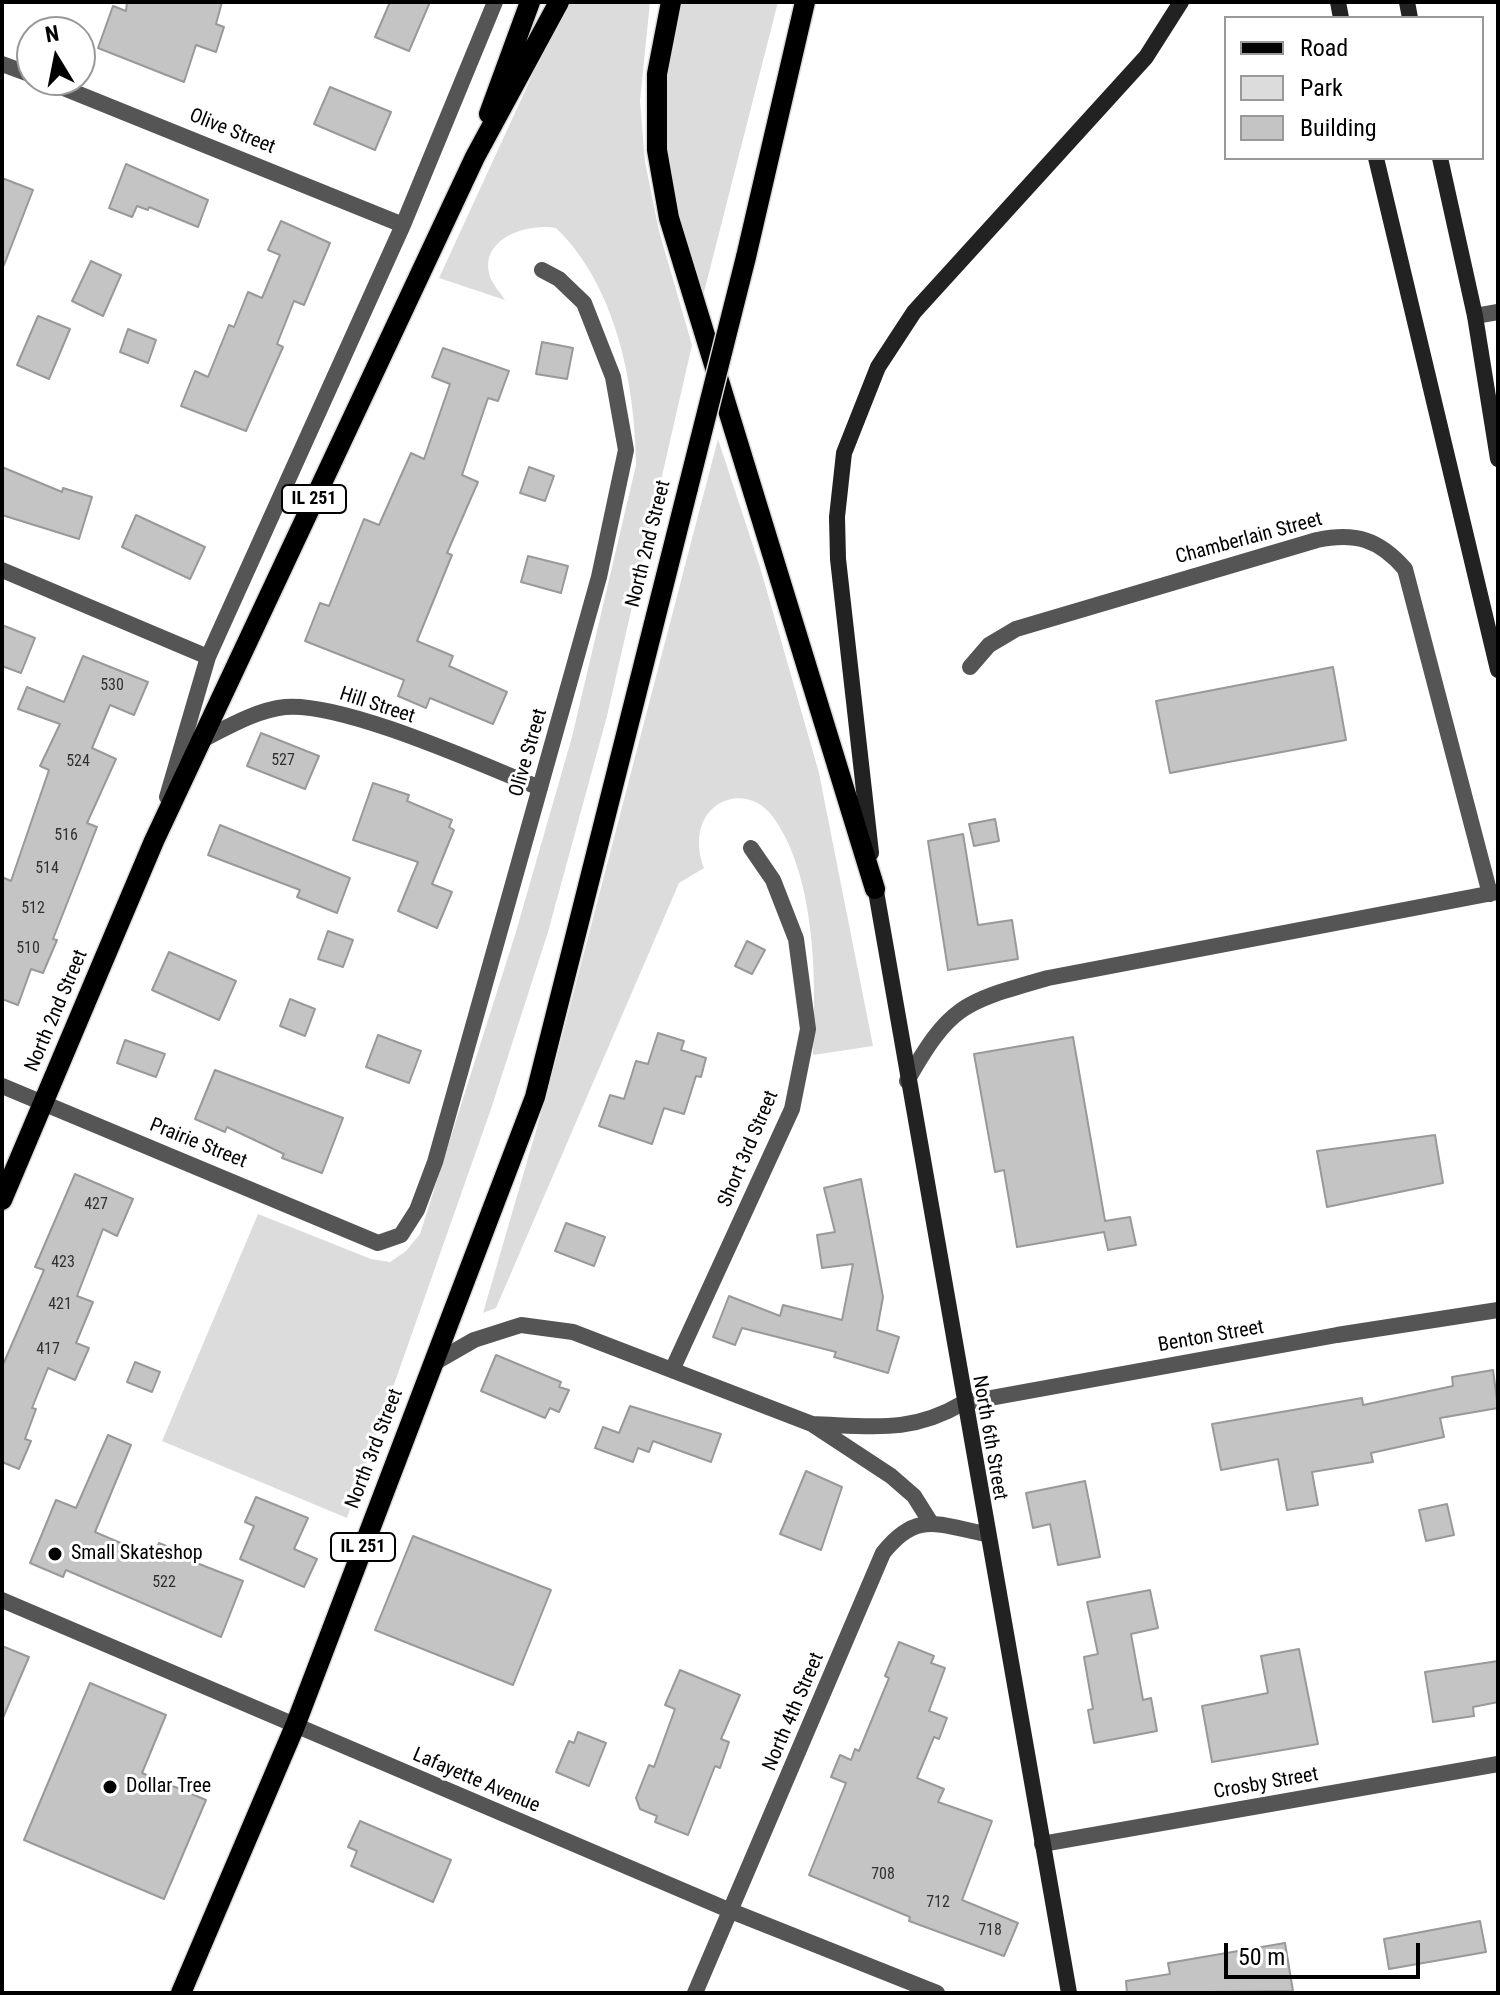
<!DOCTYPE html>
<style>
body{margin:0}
#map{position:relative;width:1500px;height:1995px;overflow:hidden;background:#fff;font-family:"Roboto Condensed",sans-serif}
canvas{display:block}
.frame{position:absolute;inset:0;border:4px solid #000;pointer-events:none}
.legend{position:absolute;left:1224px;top:16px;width:260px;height:144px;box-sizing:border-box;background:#fff;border:2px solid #999;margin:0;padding:10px 14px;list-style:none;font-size:24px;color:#000}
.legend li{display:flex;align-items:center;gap:16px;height:40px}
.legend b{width:40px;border:2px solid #999}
.north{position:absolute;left:16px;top:16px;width:80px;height:80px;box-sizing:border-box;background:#fff;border:2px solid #999;border-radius:50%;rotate:350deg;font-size:22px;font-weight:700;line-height:32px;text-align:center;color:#000}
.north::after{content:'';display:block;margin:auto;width:28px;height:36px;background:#000;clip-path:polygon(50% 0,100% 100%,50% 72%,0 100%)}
.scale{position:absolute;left:1224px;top:1943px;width:196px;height:36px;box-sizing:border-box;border:4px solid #000;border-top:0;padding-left:10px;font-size:24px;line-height:28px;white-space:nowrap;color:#000;-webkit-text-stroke:6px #fff;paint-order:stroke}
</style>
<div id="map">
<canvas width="1500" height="1995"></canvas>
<div class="frame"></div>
<ul class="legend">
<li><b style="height:10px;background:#000"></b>Road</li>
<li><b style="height:22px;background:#dcdcdc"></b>Park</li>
<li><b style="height:22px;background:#c4c4c4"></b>Building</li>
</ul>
<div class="north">N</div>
<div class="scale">50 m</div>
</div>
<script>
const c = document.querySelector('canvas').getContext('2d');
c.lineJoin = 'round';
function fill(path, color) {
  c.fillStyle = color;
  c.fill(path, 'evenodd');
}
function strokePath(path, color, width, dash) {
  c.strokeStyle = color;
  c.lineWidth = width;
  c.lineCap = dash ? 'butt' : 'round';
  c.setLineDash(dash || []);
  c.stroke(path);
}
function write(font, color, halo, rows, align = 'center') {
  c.font = font + ' "Roboto Condensed",sans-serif';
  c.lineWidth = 6;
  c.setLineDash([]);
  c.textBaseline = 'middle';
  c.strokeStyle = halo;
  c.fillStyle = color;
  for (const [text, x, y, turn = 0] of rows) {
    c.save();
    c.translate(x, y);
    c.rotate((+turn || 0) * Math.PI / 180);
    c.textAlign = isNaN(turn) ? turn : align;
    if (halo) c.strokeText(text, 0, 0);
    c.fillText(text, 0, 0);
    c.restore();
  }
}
fill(new Path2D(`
 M566 2H650L640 101 645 162 659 231 692 345 607 716 548 932 491 1109 347 1518 162 1441 258 1214 371 1259 390 1262 406 1251 420 1234 515 935 572 737 636 465C635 383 616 286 556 228 530 223 481 237 489 273 491 283 500 292 505 300L439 278Z
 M677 2H778L703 296C692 258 677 220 671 182 662 122 667 61 677 2Z
 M718 439 760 567 819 773 873 1046 813 1055C816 984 817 878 773 817 745 777 681 804 704 868L679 883 496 1308 483 1313 551 1079Z`), '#dcdcdc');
const building = new Path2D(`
 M127 2H222L216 24 224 27 216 52 196 45 184 82 98 48 113 6 126 11Z
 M390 2H430L409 51 375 37Z
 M330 87 391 112 375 150 314 124Z
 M126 164 208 200 198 227 149 207 148 210 137 206 132 217 109 208Z
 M2 178 33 190 4 265 2 264Z
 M281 221 330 243 304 305 294 301 277 344 283 347 246 431 181 406 195 371 208 377 229 325 234 327 248 292 262 298 280 255 268 250Z
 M91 261 121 275 103 316 72 301Z
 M38 316 70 329 49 379 17 365Z
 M128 329 156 340 148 363 120 352Z
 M542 342 573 348 567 379 536 374Z
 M443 348 509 371 498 401 488 398 462 475 478 482 447 553 452 555 417 641 453 656 449 666 507 692 493 724 430 698 426 708 398 696 404 680 305 641 320 603 329 606 364 519 379 525 411 453 424 459 450 384 432 377Z
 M2 467 62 492 63 488 92 497 79 539 2 515Z
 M529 467 554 476 545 501 520 493Z
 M136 515 205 547 190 579 122 547Z
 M528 556 568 566 561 593 521 582Z
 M2 625 35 638 21 673 2 666Z
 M83 656 148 682 134 715 110 705 92 748 116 759 87 823 97 827 53 939 57 940 43 973 31 969 18 1005 2 999V877L11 881 49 770 40 766 60 724 18 709 27 687 64 702Z
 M1333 667 1346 740 1170 773 1156 701Z
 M261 733 319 756 305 789 247 766Z
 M373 783 409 795 407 801 452 820 449 827 454 830 432 884 452 892 437 928 398 911 418 862 353 840Z
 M995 819 999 841 974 846 969 824Z
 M220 825 350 878 337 913 297 897 300 890 208 855Z
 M963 834 978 925 1012 920 1018 959 948 970 928 841Z
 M328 931 353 940 343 967 318 959Z
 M747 941 765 950 752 974 735 966Z
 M169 952 236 981 219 1020 152 990Z
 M290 999 315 1009 305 1036 280 1026Z
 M658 1033 684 1041 681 1050 706 1058 701 1077 696 1076 684 1114 664 1108 652 1144 599 1126 610 1095 624 1099 636 1061 648 1064Z
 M378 1035 421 1051 409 1083 366 1067Z
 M1073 1037 1105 1221 1130 1217 1136 1245 1108 1250 1104 1232 1017 1247 1004 1170 995 1172 974 1054Z
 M125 1040 165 1054 156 1077 117 1063Z
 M215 1070 343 1118 322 1173 282 1158 284 1154 227 1127 225 1132 195 1119Z
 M1435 1135 1443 1183 1327 1207 1317 1151Z
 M75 1174 133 1199 117 1236 103 1229 77 1296 93 1302 76 1343 89 1348 75 1380 48 1368 32 1408 36 1409 25 1439 31 1441 19 1469 2 1462V1367L44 1270 35 1267Z
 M861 1179 883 1297 877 1330 899 1337 888 1373 834 1357 836 1352 742 1328 735 1345 713 1337 729 1296 780 1316 783 1305 842 1320 853 1264 822 1268 817 1235 835 1232 824 1188Z
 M566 1223 605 1237 594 1266 555 1251Z
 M496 1355 561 1382 559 1387 569 1390 559 1412 550 1408 545 1418 481 1391Z
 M135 1362 160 1372 152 1392 127 1382Z
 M1493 1370 1498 1408 1440 1418 1444 1437 1371 1453 1373 1462 1312 1472 1318 1505 1287 1510 1278 1459 1221 1470 1212 1424 1362 1398 1363 1405 1453 1386 1452 1377Z
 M630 1406 721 1434 711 1462 653 1441 649 1452 638 1448 633 1462 595 1448 603 1427 619 1433Z
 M108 1435 131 1445 95 1532 153 1557 159 1543 183 1553 181 1557 243 1581 221 1637 66 1570 63 1577 30 1563 56 1500 76 1508Z
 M806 1471 842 1487 821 1550 780 1534Z
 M1085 1481 1100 1557 1058 1565 1050 1524 1033 1528 1026 1493Z
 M256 1497 308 1518 294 1549 317 1559 304 1587 240 1559 254 1526 245 1522Z
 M1447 1504 1454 1535 1426 1541 1419 1510Z
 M413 1536 551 1590 513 1685 375 1630Z
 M1150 1590 1158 1628 1131 1634 1143 1700 1151 1698 1157 1731 1094 1743 1088 1710 1093 1709 1084 1657 1098 1654 1087 1602Z
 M899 1642 934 1656 931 1663 945 1668 929 1711 947 1718 939 1739 934 1737 917 1778 944 1789 938 1802 992 1821 962 1900 1018 1923 1004 1956 909 1921 910 1917 809 1875 846 1783 831 1777 840 1755 851 1760 855 1749 859 1751 889 1678 885 1676Z
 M2 1646 29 1657 2 1720Z
 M1299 1649 1318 1744 1212 1762 1202 1706 1268 1693 1261 1656Z
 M1498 1661V1702L1473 1707 1474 1716 1433 1722 1425 1672Z
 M680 1670 740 1695 721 1739 729 1742 720 1768 715 1766 688 1835 655 1822 657 1816 640 1809 636 1798 649 1765 654 1767 675 1709 665 1705Z
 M90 1683 166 1715 142 1773 206 1800 164 1899 24 1840Z
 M578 1732 606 1743 589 1786 556 1772 569 1741 574 1743Z
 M360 1821 451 1860 433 1902 351 1866 357 1851 348 1847Z
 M1480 1921 1486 1952 1389 1969 1384 1939Z
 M1285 1943 1293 1991 1127 1993 1126 1981 1170 1974 1168 1963Z`);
fill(building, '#c4c4c4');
strokePath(building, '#999', 2);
const primary = new Path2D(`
 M671 2 657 74V150L669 218 875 889
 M489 114 530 2
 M746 257 805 2
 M2 1200 154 841 475 157 559 2
 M181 1993 295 1726 535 1097 688 488`);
strokePath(primary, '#dbdbdb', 23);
strokePath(new Path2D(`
 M2 64 32 75
 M44 80 403 225
 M1475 316 1498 312
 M2 570 208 657
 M970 667 989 645 1016 629 1317 540C1355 532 1379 539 1405 569L1490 894
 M200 741C226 728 256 710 285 707 344 702 480 764 540 788
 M167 797 208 657 403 225 495 2
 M907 1081C951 1003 965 1002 1048 978L1498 892
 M2 1086 378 1243 401 1235 417 1210 435 1162 599 577 626 450 613 377 584 303 559 279 542 270
 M434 1363 474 1340 521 1325 573 1332 812 1424 891 1476 914 1496 931 1523
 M673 1368 792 1109 808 1029 796 939 773 880 751 848
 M812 1424C871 1426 911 1434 963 1403L1337 1335 1498 1310
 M2 1600 731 1911 937 1993
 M1042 1844 1498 1764
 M695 1993 883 1553C917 1510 938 1525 986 1534`), '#555', 16);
strokePath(new Path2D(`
 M1338 2 1341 18
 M1407 2 1410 18
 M1376 158 1498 670
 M1440 158 1475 316 1498 459
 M871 853 838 559 837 517 844 453 878 367 914 312 1146 57 1181 2
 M874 880 1069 1993`), '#222', 16);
strokePath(primary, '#000', 20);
const primaryBridge = new Path2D(`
 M688 488 746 257`);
strokePath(primaryBridge, '#dbdbdb', 23, []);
strokePath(primaryBridge, '#000', 20);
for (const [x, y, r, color] of [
 [55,1554,8,"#000"],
 [110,1787,8,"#000"]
]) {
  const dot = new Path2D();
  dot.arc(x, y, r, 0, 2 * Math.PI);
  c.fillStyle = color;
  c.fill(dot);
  strokePath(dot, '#fff', 3);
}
write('16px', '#313131', null, [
 ["530",112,686],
 ["527",283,761],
 ["524",78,762],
 ["516",66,836],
 ["514",47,869],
 ["512",33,909],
 ["510",28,949],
 ["427",96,1205],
 ["423",63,1263],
 ["421",60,1305],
 ["417",48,1350],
 ["522",164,1583],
 ["708",883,1875],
 ["712",938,1903],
 ["718",990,1931]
]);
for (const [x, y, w] of [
 [314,499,64],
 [363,1547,64]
]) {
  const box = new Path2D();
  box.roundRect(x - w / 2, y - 14, w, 28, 6);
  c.fillStyle = '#fff';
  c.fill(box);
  strokePath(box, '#000', 2);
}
write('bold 18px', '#000', null, [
 ["IL 251",314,499],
 ["IL 251",363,1547]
]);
write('20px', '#000', '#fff', [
 ["Olive Street",232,132,22],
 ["Chamberlain Street",1249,539,-15],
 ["North 2nd Street",649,544,-76],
 ["Hill Street",377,706,18],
 ["Olive Street",529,753,-74],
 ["North 2nd Street",57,1011,-67],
 ["Prairie Street",198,1144,22],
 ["Short 3rd Street",749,1149,-67],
 ["Benton Street",1211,1337,-10],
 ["North 6th Street",989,1438,80],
 ["North 3rd Street",375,1449,-69],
 ["North 4th Street",794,1712,-67],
 ["Lafayette Avenue",476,1781,23],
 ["Crosby Street",1266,1784,-10]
]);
write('20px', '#000', '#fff', [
 ["Small Skateshop",71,1554],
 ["Dollar Tree",126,1787]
], 'left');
</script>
